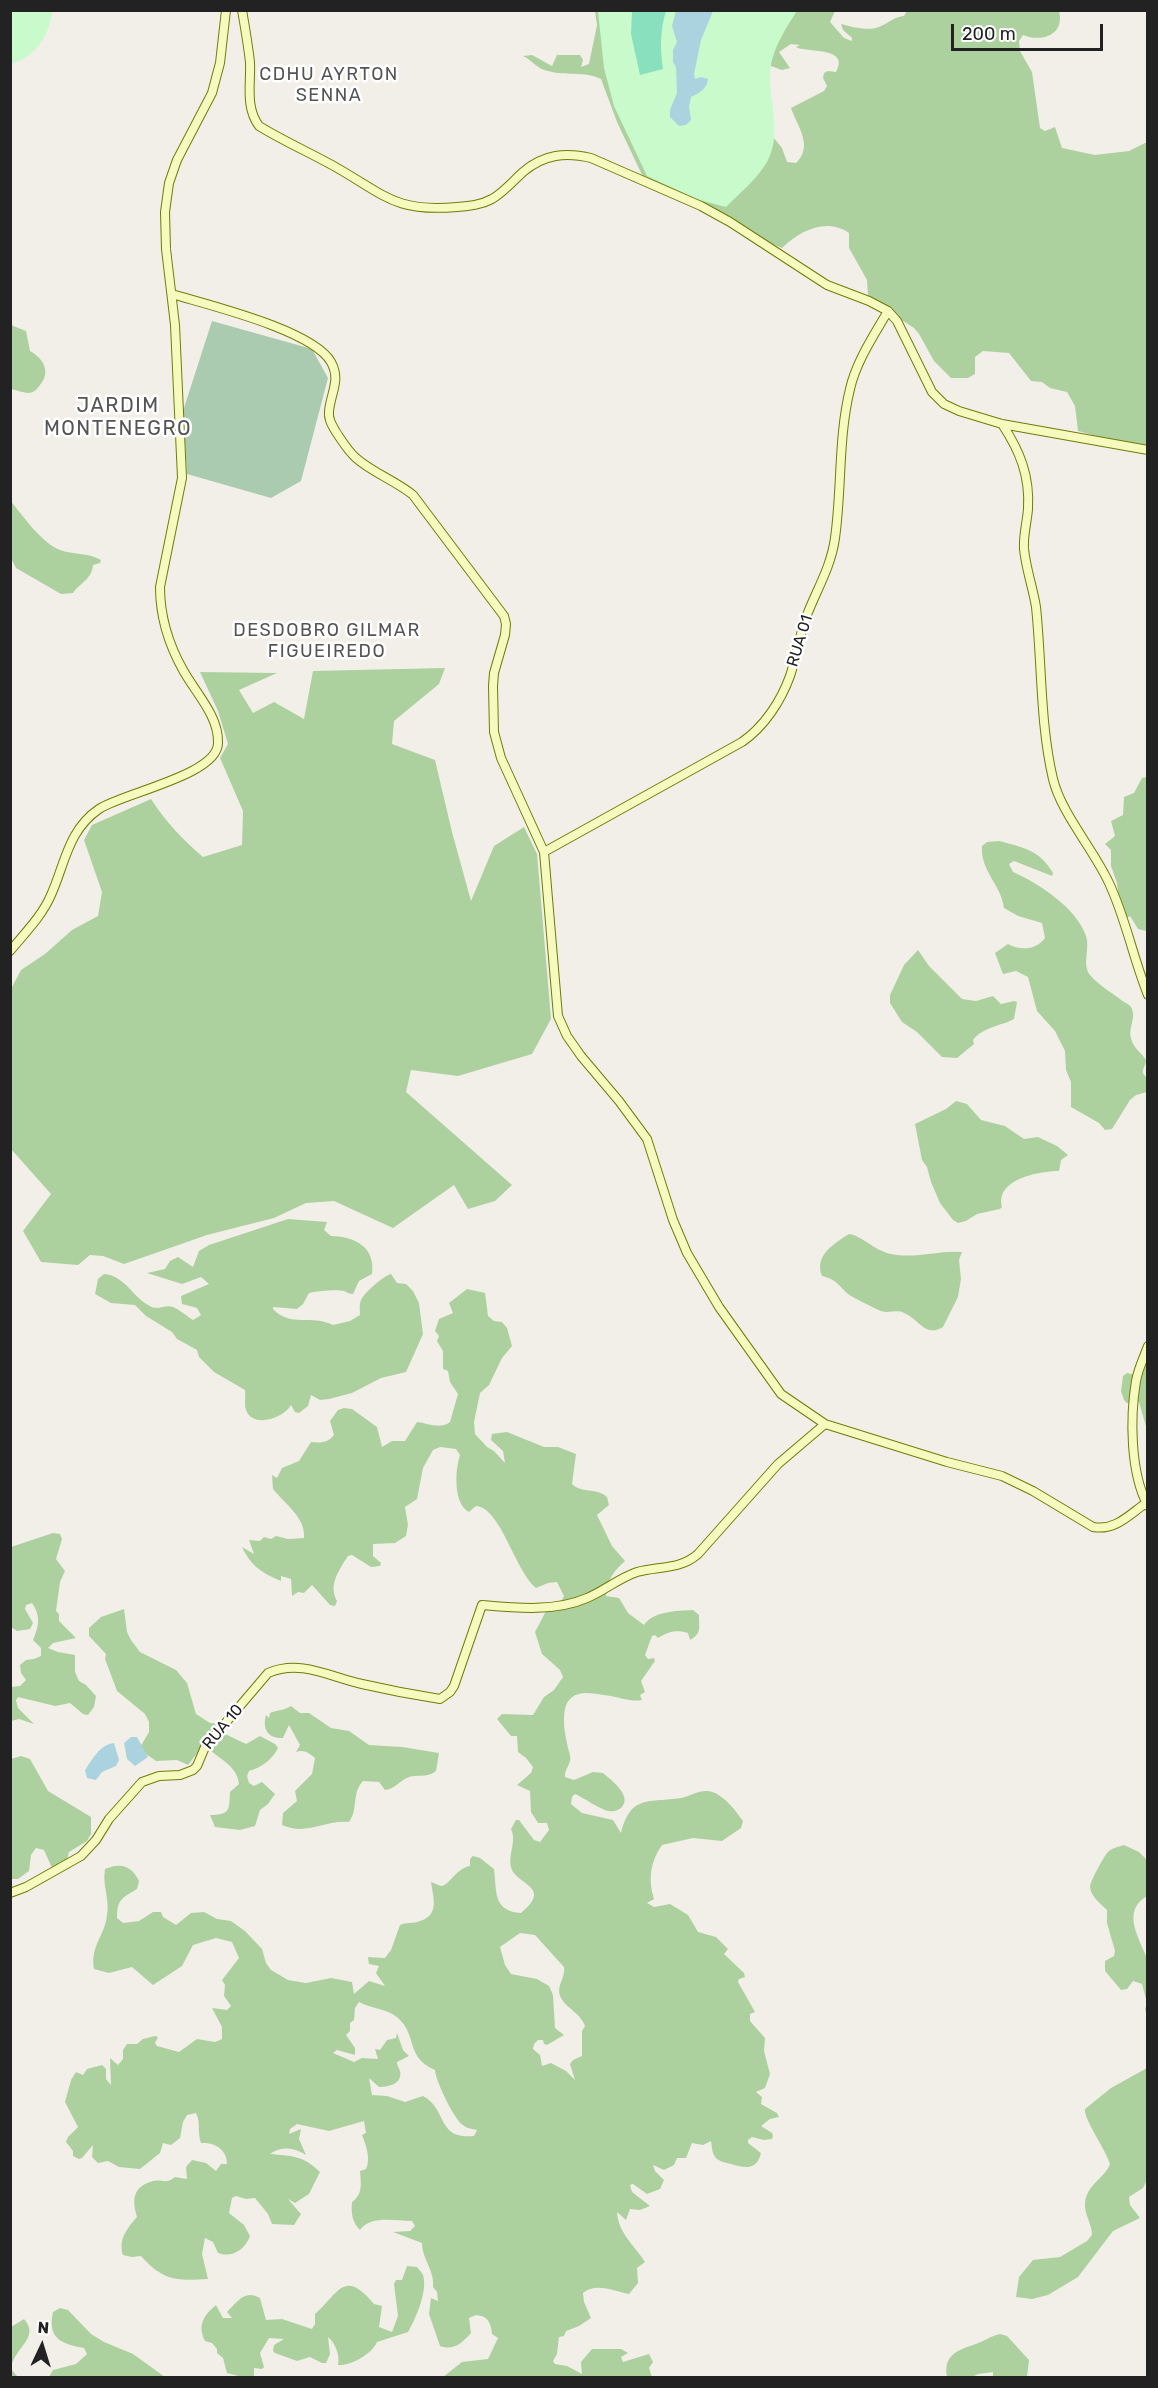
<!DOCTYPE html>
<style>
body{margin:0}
#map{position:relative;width:1158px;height:2388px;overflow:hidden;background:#f2efe9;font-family:Rubik,sans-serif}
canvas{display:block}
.frame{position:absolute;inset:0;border:12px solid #222;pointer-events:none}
.north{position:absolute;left:12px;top:2316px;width:60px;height:60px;-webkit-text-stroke:4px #fff;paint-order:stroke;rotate:4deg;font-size:16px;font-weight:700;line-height:24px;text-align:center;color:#222}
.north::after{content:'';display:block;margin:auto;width:21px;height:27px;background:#222;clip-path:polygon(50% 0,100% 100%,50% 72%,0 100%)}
.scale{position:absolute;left:951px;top:24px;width:152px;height:27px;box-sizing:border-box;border:3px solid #222;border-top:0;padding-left:8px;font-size:18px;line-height:21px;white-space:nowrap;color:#222;-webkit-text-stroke:4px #fff;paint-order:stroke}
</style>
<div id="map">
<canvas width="1158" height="2388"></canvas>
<div class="frame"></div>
<div class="north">N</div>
<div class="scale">200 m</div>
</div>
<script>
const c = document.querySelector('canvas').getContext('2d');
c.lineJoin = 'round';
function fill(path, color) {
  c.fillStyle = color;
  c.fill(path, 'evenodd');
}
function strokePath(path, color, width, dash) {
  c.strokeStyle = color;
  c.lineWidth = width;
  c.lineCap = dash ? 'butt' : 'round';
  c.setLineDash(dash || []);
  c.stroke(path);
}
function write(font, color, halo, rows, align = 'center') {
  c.font = font + ' Rubik,sans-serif';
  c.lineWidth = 5;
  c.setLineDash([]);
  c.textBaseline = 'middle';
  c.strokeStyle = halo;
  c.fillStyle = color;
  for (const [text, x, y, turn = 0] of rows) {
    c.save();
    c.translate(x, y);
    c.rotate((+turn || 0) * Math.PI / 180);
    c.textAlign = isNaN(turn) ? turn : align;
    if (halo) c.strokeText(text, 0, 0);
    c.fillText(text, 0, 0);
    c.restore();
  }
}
fill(new Path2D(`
 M595 11H835L830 22 844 38 852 41V38L843 30 841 24C853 27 870 32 881 26 890 22 894 17 904 16L907 11H1059C1065 34 1043 43 1023 35L1019 41 1020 51 1032 72 1040 128 1045 131 1055 127 1062 148 1095 155 1129 151 1147 142V446L1122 443 1078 431 1075 406 1067 392 1050 388 1042 382 1031 381 1009 353 983 351 975 357V374L968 378H951L934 361 919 334 914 328 873 302 868 295 867 280 849 248V233C827 217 799 231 782 248L733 229 730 224 644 179 617 122 601 79C585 71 565 76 548 71 537 69 532 60 523 56L532 55 552 66 557 55H580L583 60 581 67 589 64 597 25ZM791 44 800 45 796 47C805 53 851 46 836 72L828 71 824 73 823 78 827 86 824 91 791 108C797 126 814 146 796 163L787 162 782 148 773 137 768 65 782 70 790 68 779 52Z
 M11 325 26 331 30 351C44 359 51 372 40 385 37 389 35 392 29 393 24 393 16 390 11 389Z
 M10 500C22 515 43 544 60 550 73 555 87 552 101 560L100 563 93 565C92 579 81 582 73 593L61 594 16 568 11 558Z
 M445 668 439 684 394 721 392 744 435 760 452 832 471 901 494 846 524 827 537 854 551 1019 532 1054 458 1076 411 1070 406 1092 512 1185 495 1201 468 1209 454 1185 393 1228 334 1201 306 1203 274 1218 207 1235 124 1264 103 1256 90 1255 78 1265 41 1262 23 1231 51 1194 11 1149V989L21 970 45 954 72 930 98 916 102 892 84 840 92 825 151 799C166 822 183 840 203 857L242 845 243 811 220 758 228 744 218 711 200 672 277 673 239 690 253 713 274 702 304 719 313 671Z
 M1147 777V935L1146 931 1138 929 1130 916 1126 919 1121 913 1117 883 1111 866V850L1105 844 1115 836 1111 821 1123 815 1124 797 1134 793 1142 778Z
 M999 841C1022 847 1040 850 1053 873L1052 876 1014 861 1009 864 1013 872C1038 883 1077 908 1086 936 1090 948 1083 961 1088 972 1093 981 1112 993 1120 999 1123 1002 1128 1003 1131 1007 1137 1018 1128 1027 1131 1038 1133 1048 1141 1052 1146 1060 1145 1070 1139 1070 1147 1078V1092L1136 1095 1130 1100 1112 1129 1105 1130 1099 1123 1071 1107V1082L1066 1070 1065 1051 1055 1031 1037 1011 1028 977 1016 971 1003 974 995 953 1008 944C1021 951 1036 950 1045 938L1042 923 1018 916 1004 908C1001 884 980 871 982 846L987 842Z
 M918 950 929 966 962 999 976 1001 993 996 1001 1004 1014 1001 1017 1002 1014 1019C1001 1026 983 1027 973 1040L974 1044 957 1058 942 1057 917 1032 902 1022 890 1003V995L904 965Z
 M956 1101 967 1104 981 1120 1005 1126 1024 1139 1038 1137 1057 1146 1068 1155 1061 1160 1059 1171C1040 1171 995 1179 1002 1207L1000 1209 977 1214 966 1221 958 1223 953 1220 940 1203 931 1182 927 1167 922 1160 915 1124 946 1109Z
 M288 1219 327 1222 324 1230 331 1236C354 1236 376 1247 372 1274L359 1281 353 1294C349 1294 347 1292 344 1291 338 1289 316 1291 309 1293L303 1304 297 1309 273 1307V1309C291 1328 311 1314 333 1325L350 1321 360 1315C360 1311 359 1305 361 1300 364 1293 383 1276 391 1274L397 1283 406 1284 413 1291 419 1303 423 1334 406 1372 381 1378 352 1393 329 1399 320 1400 311 1395 308 1406 299 1413 295 1412 291 1405C284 1418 253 1429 246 1410 244 1404 246 1396 245 1390L214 1372 199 1357 197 1350 177 1339 172 1332 146 1316 135 1305 111 1303 95 1294 98 1279 104 1274C126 1276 133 1298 150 1306 158 1311 165 1304 173 1307 180 1310 187 1316 193 1320L201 1315 197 1308 182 1304 181 1296 209 1284 201 1277 182 1284 147 1273 165 1269 170 1261 178 1257 193 1267 199 1251 209 1245Z
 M849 1234C863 1236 873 1250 891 1254 917 1259 938 1250 962 1252L959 1260 961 1279 958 1297 943 1327C925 1338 919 1319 904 1313 896 1309 889 1314 881 1311 878 1310 850 1296 848 1294 837 1284 837 1280 822 1276 814 1256 833 1244 849 1234Z
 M467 1289 485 1293 488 1316 494 1321 502 1322 507 1328 512 1346 502 1358 489 1385 480 1393 474 1422 475 1434 487 1447 494 1451 505 1463 503 1451 491 1440 492 1434 507 1432 544 1447H558L576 1454 572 1484C582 1494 596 1487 607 1497L609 1505 597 1515 612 1546 625 1561C615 1570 606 1580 606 1596L619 1598 628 1613 644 1625C653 1611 677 1611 693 1610L699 1615C699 1628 702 1633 690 1640L688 1633C676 1629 668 1632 658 1638L655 1635 652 1636 645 1655 648 1659 654 1658 655 1661 641 1681 645 1692 640 1695 642 1700C631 1702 622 1698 611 1696 601 1695 588 1691 579 1694 555 1699 566 1740 570 1755 572 1764 564 1769 565 1777L574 1780 593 1772 603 1773C611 1780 632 1795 622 1807 619 1810 614 1812 609 1811 601 1810 584 1798 575 1794L572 1797 571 1804 582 1813 613 1820 621 1833C631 1794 649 1803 681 1798 690 1796 699 1790 708 1791 723 1793 735 1810 743 1821L741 1828 722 1841 693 1838 662 1845C650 1862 648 1880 654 1899L647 1903 654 1907 670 1904 688 1915 698 1932 716 1937 728 1949 724 1954 744 1973 745 1977 739 1979 738 1982 755 2012 750 2014V2021L765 2038 764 2051 770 2074 765 2088 756 2092 762 2097 761 2104 777 2113 779 2117 770 2119 761 2126 772 2133 773 2136 772 2139 764 2140 752 2137 748 2140V2143L761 2153C757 2171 744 2168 731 2164 727 2163 721 2162 717 2159 712 2155 712 2147 711 2141L703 2145 692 2143 686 2158H677L674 2165 664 2170 653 2165 655 2171 664 2180 660 2189 647 2194 633 2184 630 2185 632 2192 650 2206 640 2210 630 2209 626 2220 617 2212C618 2233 635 2246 645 2262L637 2268 638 2283 629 2294C614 2291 596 2282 583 2293L584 2302 591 2318 579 2326 566 2331 564 2336 559 2337 557 2354 553 2361 555 2364 567 2366 582 2374 581 2362 592 2349H621L628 2353 621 2357 623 2362 649 2354 653 2362 649 2368 652 2377H443L462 2362 488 2359 498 2338 492 2334C491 2323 488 2316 476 2315L469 2318 471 2333C462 2343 454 2351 440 2346L429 2314 431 2298 438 2301 437 2292 433 2287C435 2271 422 2259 422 2243L393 2232 410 2231 415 2226 412 2221C394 2221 371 2215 360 2230 352 2222 351 2213 352 2202 363 2194 361 2184 360 2171L366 2169C371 2159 366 2145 362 2135L366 2133 364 2121 329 2131 297 2124 290 2129 289 2134 301 2129 299 2139 306 2155C294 2147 281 2146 270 2154 291 2156 303 2155 320 2172L309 2194 295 2203 288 2199 301 2214 294 2225 272 2224 268 2214 255 2198 246 2199 236 2196 232 2198 229 2213 244 2225 250 2236C245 2250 232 2258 218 2253L213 2242 205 2238 202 2254 208 2279C177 2281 163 2281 141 2256L132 2257 123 2255C118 2240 127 2228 137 2217 132 2200 132 2187 153 2181 164 2179 164 2185 175 2177L187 2179 186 2167 192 2160 206 2163 216 2171 221 2164H227C227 2149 214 2142 201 2143 197 2132 201 2123 196 2113L187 2115 183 2122 180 2138 171 2145 163 2143 160 2153 140 2169 119 2167 108 2161 98 2163 92 2157 93 2145 82 2158 79 2159 73 2156V2151L66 2142 68 2137 78 2127 65 2102 71 2080 76 2072 83 2075 87 2069 102 2065 106 2069V2079L111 2085 110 2058 118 2065 123 2059V2050L127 2044H137L143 2039 155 2036 158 2037 155 2043 157 2046 179 2052 197 2039 215 2042 222 2039V2027L212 2008 227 2010 231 2006 224 1996 225 1985 222 1980 239 1958 232 1942 216 1938 193 1945 182 1966 153 1985 132 1967 109 1973 94 1969C90 1945 105 1936 107 1915 110 1899 102 1886 105 1869 121 1862 132 1866 139 1881L137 1889C123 1898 117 1898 117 1918L123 1923 139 1921 153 1912H161L163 1917 176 1925 191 1913 204 1912 217 1919 231 1921 245 1931 262 1949 266 1963 271 1970 288 1980 306 1983 331 1978 352 1982 354 1994 369 1981 385 1986 376 1973 379 1966 369 1964 368 1957 385 1958 391 1950 400 1925C406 1922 413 1924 420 1921 440 1915 433 1897 431 1882 435 1883 437 1885 441 1886 448 1887 456 1868 470 1866V1859L473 1856 480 1858 494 1869C497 1890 492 1911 521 1913 554 1886 515 1885 511 1867 508 1853 517 1842 511 1829L516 1820H519L534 1840 540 1842 549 1830 547 1823H538L531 1812 530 1791 517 1785 531 1773 533 1767 526 1758 518 1752 517 1736H511L497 1719 502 1714 533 1715 544 1697 554 1690 563 1677 560 1670 542 1654 535 1632 546 1611 560 1603 564 1596 557 1582 548 1583 536 1588C514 1569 501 1508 476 1506L469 1512C453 1504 455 1470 460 1455L456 1449 440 1447 433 1450 423 1468 417 1499 405 1507 408 1525 406 1536 395 1543 373 1544V1556L381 1563 380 1566 371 1567 352 1555 348 1556C339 1570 328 1585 337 1601L335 1606 330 1605 312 1585 304 1593 298 1592 292 1596 291 1579 281 1576V1581C262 1573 251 1566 242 1547L254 1554 249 1540 260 1541 264 1537 271 1539 276 1536 288 1539 304 1538C306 1518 285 1504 273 1489L272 1475 277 1478 282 1468 299 1461 311 1442C320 1443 328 1443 334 1435L330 1421 338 1410 344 1408 352 1409 377 1427 382 1447 392 1441H405L417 1422C428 1423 440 1430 450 1422L458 1394 450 1382 448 1371 443 1369V1351L437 1341 439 1336 435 1331 439 1319 453 1313 449 1303ZM520 1933 535 1935 564 1967C566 1977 556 1986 560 1996 566 2009 580 2012 585 2026L582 2031V2056L573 2060 570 2064 575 2080 566 2071 551 2063 542 2066 540 2055 533 2049 534 2044 538 2040H543L544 2044 547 2045 564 2035 555 2028 553 1995 549 1986 537 1979 511 1974 505 1965 500 1947ZM359 2002C371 2009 387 2008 398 2018 418 2036 405 2057 435 2070 435 2079 454 2120 463 2125 466 2128 472 2129 477 2130L474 2136C436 2140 448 2109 423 2096L405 2102 387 2096 372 2095 369 2078 379 2087C388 2087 403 2084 400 2071 399 2068 397 2065 397 2062L409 2056 403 2050 397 2033 396 2038 387 2040 380 2050 375 2049 378 2059 362 2058 354 2062 333 2053 337 2050 355 2055V2048L346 2035 350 2031V2023L354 2020 355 2008Z
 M1147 1350V1430L1139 1402 1127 1403 1124 1400 1121 1391 1123 1376 1127 1373 1136 1375Z
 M53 1533 60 1534 62 1539 56 1559 65 1571 60 1582 56 1611 59 1614V1621L76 1638 53 1643 48 1648 58 1652 75 1655V1672L79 1681 86 1685 96 1696 94 1707 88 1715 83 1714 70 1703 55 1706 18 1697 16 1700 18 1708 34 1724 19 1719 11 1721V1687L20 1686 26 1680 21 1673 20 1665 26 1660 34 1659 41 1656V1648L33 1640C39 1626 41 1616 32 1603L26 1605 25 1609 33 1623 30 1629 17 1631 11 1627V1547Z
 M124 1609 127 1632 131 1640 140 1652 176 1670 187 1683 196 1714 210 1723 221 1724V1732L246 1744 260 1736 275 1744 278 1748C273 1759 261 1768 249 1771L247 1776 249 1783 254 1786 262 1782 275 1794 268 1804 260 1810 255 1826 240 1830 215 1827 210 1815C231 1815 229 1809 230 1792L239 1784C237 1766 221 1760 210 1750L213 1744 212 1740 208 1739 188 1765 177 1760 156 1761 139 1749 149 1732V1722L145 1714 117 1691 105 1659 106 1654 89 1636V1628L101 1617Z
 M291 1706 300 1713H309L331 1728 349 1731 369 1745 402 1747 439 1753 436 1771C426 1779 417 1773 407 1778 398 1782 395 1789 385 1790L379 1782 363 1781C351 1794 359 1808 349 1822 325 1820 306 1836 282 1825L283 1813 297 1801 295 1791 312 1774 315 1758C309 1753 304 1749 296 1752L300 1745 289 1725 283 1738C268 1739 262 1729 266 1715L269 1718 270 1713C277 1710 286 1710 291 1706Z
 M21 1756 30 1759 48 1791 91 1817V1834L87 1841 69 1852 67 1860 53 1870 44 1850 36 1848 31 1855 29 1871 18 1879H11V1759Z
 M1124 1845 1139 1852 1147 1860V1896C1121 1911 1139 1938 1147 1958 1150 1966 1148 2004 1147 2016L1145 2009 1147 2003 1142 1984 1133 1981 1127 1989 1121 1990 1105 1971V1961L1114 1956 1115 1951 1107 1923V1910C1101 1904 1091 1897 1090 1887 1090 1882 1103 1858 1107 1853 1111 1848 1118 1847 1124 1845Z
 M1147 2068V2180L1143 2188 1129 2197 1130 2205 1140 2218 1113 2231 1078 2277 1048 2295 1032 2299 1016 2297 1019 2277 1033 2260 1060 2257 1087 2241 1092 2235C1092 2224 1084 2214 1085 2203 1086 2185 1105 2178 1110 2164 1106 2150 1083 2118 1085 2109L1111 2088Z
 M407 2266 417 2267C419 2270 422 2272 423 2275 428 2291 416 2318 408 2332L377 2342C372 2354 351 2366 338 2365 340 2356 336 2344 328 2337L330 2354 326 2363H322L310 2357 297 2361 275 2353 273 2351 274 2345 284 2339 269 2338 260 2353 264 2367 262 2369 254 2368V2377H242L227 2373 223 2358 217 2353V2349L212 2343 205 2341C197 2325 204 2315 216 2305L223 2318H232L227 2312C237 2302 245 2289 260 2298L266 2320 282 2319 312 2329 315 2324V2314C339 2293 344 2268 374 2304L382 2306 379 2327 392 2332 398 2316 394 2284 396 2280H402Z
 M60 2308 68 2310 91 2334 104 2342 133 2354 165 2377H49L53 2370 76 2364 87 2354 84 2348C62 2344 47 2339 53 2312Z
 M24 2319C41 2338 13 2348 11 2369L18 2377H11V2327Z
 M1000 2334 1007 2336 1029 2360 1027 2377H993V2372L978 2374 972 2377H947C943 2356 957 2350 973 2345 983 2342 990 2336 1000 2334Z`), '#add19e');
fill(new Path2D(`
 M212 321 312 349 328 378 301 481 271 498 187 474 183 411Z`), '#aacbaf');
fill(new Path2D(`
 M11 10 52 12C49 37 35 57 11 64Z
 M598 11H797C787 26 777 42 772 60 764 94 785 130 767 162 757 179 740 193 726 207L699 200 647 176 614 106 604 68Z`), '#c8facc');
fill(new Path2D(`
 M632 11H666C660 30 660 49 663 69L640 75 631 34Z`), '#88e0be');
fill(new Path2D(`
 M676 11H713L701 40 694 74 695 79 701 77 708 79C707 89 699 93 691 97L689 106 691 120 686 125 679 126 670 117V110L677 93 676 67 673 62V50L677 42 672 26Z
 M131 1737H137L148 1757 135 1766 127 1759 124 1743Z
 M114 1743 119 1760 116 1766 102 1772 96 1780 87 1778 85 1770C93 1759 99 1745 114 1743Z`), '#aad3df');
const secondary = new Path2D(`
 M242 10C245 27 248 45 250 62 251 84 245 107 259 126 285 142 313 154 339 169 387 197 397 212 457 207 469 206 481 205 492 199 504 192 513 181 523 172 544 154 566 152 591 158L701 206 730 222 827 285 869 301 888 311 897 321 932 392 944 404 959 411 1002 424 1148 450
 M172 294C208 305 313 330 331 362 341 380 331 392 329 411 328 419 332 425 336 432 342 441 348 451 356 458 373 473 396 481 413 495L504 616 506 624 505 635 494 673 493 686 494 732 501 758 544 852 558 1016 567 1036 581 1056 619 1101 647 1139 673 1220 687 1253 719 1307 781 1394 825 1424 947 1462 1002 1476 1033 1491 1093 1527C1115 1531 1129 1515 1146 1503
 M1002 424C1020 451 1030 476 1028 509 1027 522 1023 536 1024 549 1026 569 1033 588 1036 607 1042 664 1040 724 1053 779 1061 813 1094 850 1109 883 1126 919 1133 958 1148 995
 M544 852 742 742C764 727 781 701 790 676 797 656 799 635 807 615 817 589 831 567 835 538 842 489 838 438 850 389 856 362 874 335 888 311
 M10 951C25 933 42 916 51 895 65 864 68 830 99 809 123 793 218 775 218 743 219 716 195 692 183 670 169 645 160 617 160 587L182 478 175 325 166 249 165 212 169 183 177 160 212 93 220 63 226 10
 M1148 1346C1144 1357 1138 1369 1136 1381 1130 1417 1130 1473 1148 1506
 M10 1893 26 1887 81 1856 96 1840 109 1819 142 1782 159 1776 180 1775 193 1770 197 1766 205 1747 268 1673C301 1659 330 1677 362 1684 388 1690 414 1695 440 1699L450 1692 454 1686 482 1605C516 1608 555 1612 587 1598 604 1591 619 1578 637 1572 658 1566 680 1570 698 1554L778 1464 825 1424`);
strokePath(secondary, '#707d05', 10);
strokePath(secondary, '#f7fabf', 8);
write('16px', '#222', '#fff', [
 ["RUA 01",800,641,-73],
 ["RUA 10",223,1727,-50]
]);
c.letterSpacing = '1.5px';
write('18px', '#555', '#fff', [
 ["CDHU AYRTON",329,75],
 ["SENNA",329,96],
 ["DESDOBRO GILMAR",327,631],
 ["FIGUEIREDO",327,652]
]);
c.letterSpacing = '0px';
c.letterSpacing = '1.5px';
write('20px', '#555', '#fff', [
 ["JARDIM",118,406],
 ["MONTENEGRO",118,429]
]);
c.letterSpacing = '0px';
</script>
